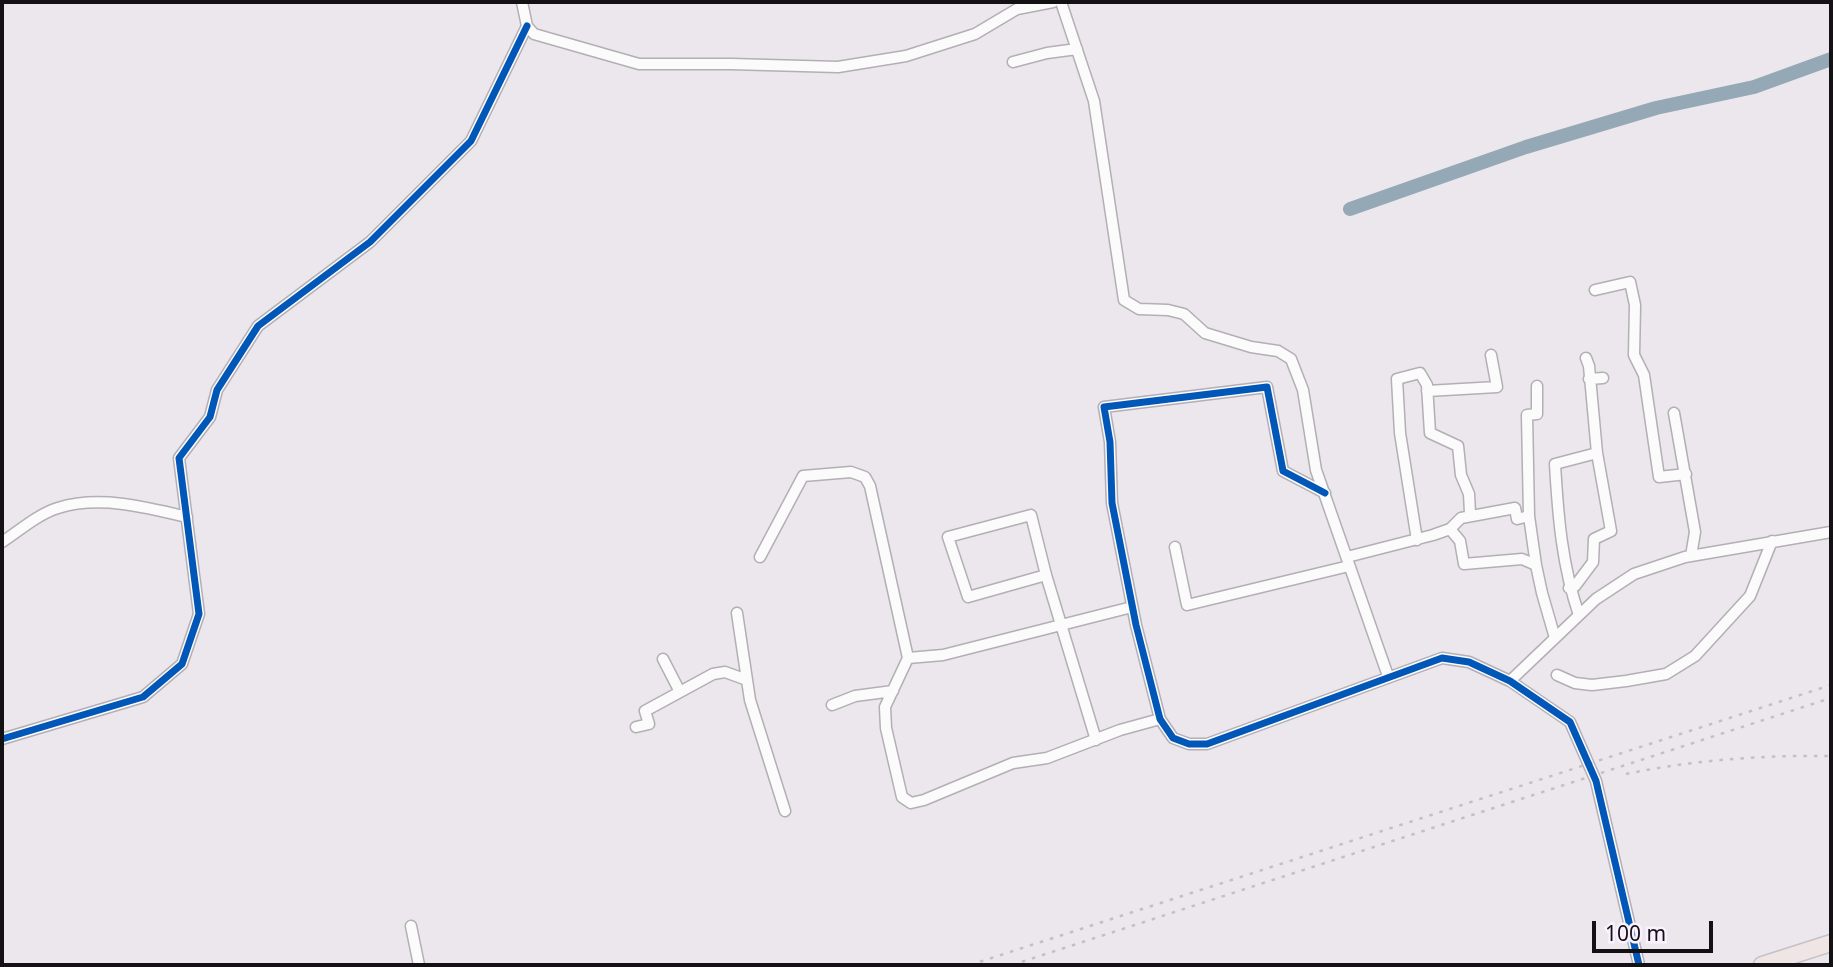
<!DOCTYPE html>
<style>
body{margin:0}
#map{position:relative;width:1833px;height:967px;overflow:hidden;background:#ece6ed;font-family:"Noto Sans",sans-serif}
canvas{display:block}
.frame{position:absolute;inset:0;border:4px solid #141115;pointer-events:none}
.scale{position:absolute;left:1592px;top:921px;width:121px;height:32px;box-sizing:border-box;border:4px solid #141115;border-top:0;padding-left:9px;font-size:21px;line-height:24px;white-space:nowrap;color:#141115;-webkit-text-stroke:5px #faf0fe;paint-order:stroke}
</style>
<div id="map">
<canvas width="1833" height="967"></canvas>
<div class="frame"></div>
<div class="scale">100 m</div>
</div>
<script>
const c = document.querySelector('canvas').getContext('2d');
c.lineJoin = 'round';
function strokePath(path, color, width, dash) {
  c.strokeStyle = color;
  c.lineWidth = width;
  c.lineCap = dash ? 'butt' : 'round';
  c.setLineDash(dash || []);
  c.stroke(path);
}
strokePath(new Path2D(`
 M1350 209 1526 147 1656 108 1754 87 1831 59`), '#94a8b5', 14);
const street = new Path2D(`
 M522 2 527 26 534 34 639 64H731L838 67 906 56 975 34 1017 9 1053 2
 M1061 2 1094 101 1124 300 1139 309 1168 310 1184 314 1205 333 1251 347 1278 351 1291 359 1303 390 1316 470 1388 676
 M1013 62 1047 53 1077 49
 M1595 290 1630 282 1635 305 1634 355 1644 375 1659 477 1686 474
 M1589 379 1603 378
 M1427 391 1497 387 1491 355
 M1674 413 1695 532 1691 556
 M1325 493 1283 471 1267 387 1104 407 1110 442 1112 503 1136 625 1160 719 1173 738 1189 744H1207L1442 658 1469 662 1510 681 1570 722 1596 781 1639 965
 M1450 529 1460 541 1464 564 1522 559 1536 565 1529 516 1527 415 1537 414V386
 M1417 540 1400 433 1397 379 1420 373 1427 385 1430 433 1458 446 1461 475 1469 494 1470 513
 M2 542C19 531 38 514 58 508 99 495 146 507 187 517
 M1175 547 1187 605 1349 566
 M760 557 803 476 851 472 865 477 870 486 908 658 885 707 886 728 902 797 911 803 924 800 1013 763 1047 758 1120 730 1160 719
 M1347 557 1433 535 1450 529 1461 518 1515 508 1517 519 1529 516
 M1536 565 1542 593 1555 638
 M1046 575 968 597 948 537 1031 515 1046 575 1096 740
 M1569 588 1575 586 1593 562 1594 539 1611 531 1597 453 1589 366 1586 358
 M737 613 750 700 785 811
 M1579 615C1562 566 1558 516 1555 464L1597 453
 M908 658 943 655 1132 607
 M663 659 680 692
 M1557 675 1575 683 1592 685 1626 681 1666 674 1695 656 1750 596 1772 541
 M1510 681 1596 599 1634 574 1685 557 1831 532
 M832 705 855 696 893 691
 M636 727 649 724 645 711 713 674 725 672 747 680
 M2 739 143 697 182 664 199 614 179 458 210 417 217 390 258 326 370 242 471 141 527 26
 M411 926 419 965`);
const primary = new Path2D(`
 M1762 965 1831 943`);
strokePath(street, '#b3afb4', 13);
strokePath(primary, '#c4c2c5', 19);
strokePath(street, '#fcfbfc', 10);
strokePath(primary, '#efe5e4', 16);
strokePath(new Path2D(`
 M1626 774C1693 760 1763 755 1831 756
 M970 965 1831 685
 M1012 965 1831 698`), '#c2c1c2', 2.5, [3.5, 7]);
strokePath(new Path2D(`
 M1325 493 1283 471 1267 387 1104 407 1110 442 1112 503 1136 625 1160 719 1173 738 1189 744H1207L1442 658 1469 662 1510 681 1570 722 1596 781 1639 965
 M2 739 143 697 182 664 199 614 179 458 210 417 217 390 258 326 370 242 471 141 527 26`), '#0057b8', 7);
</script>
